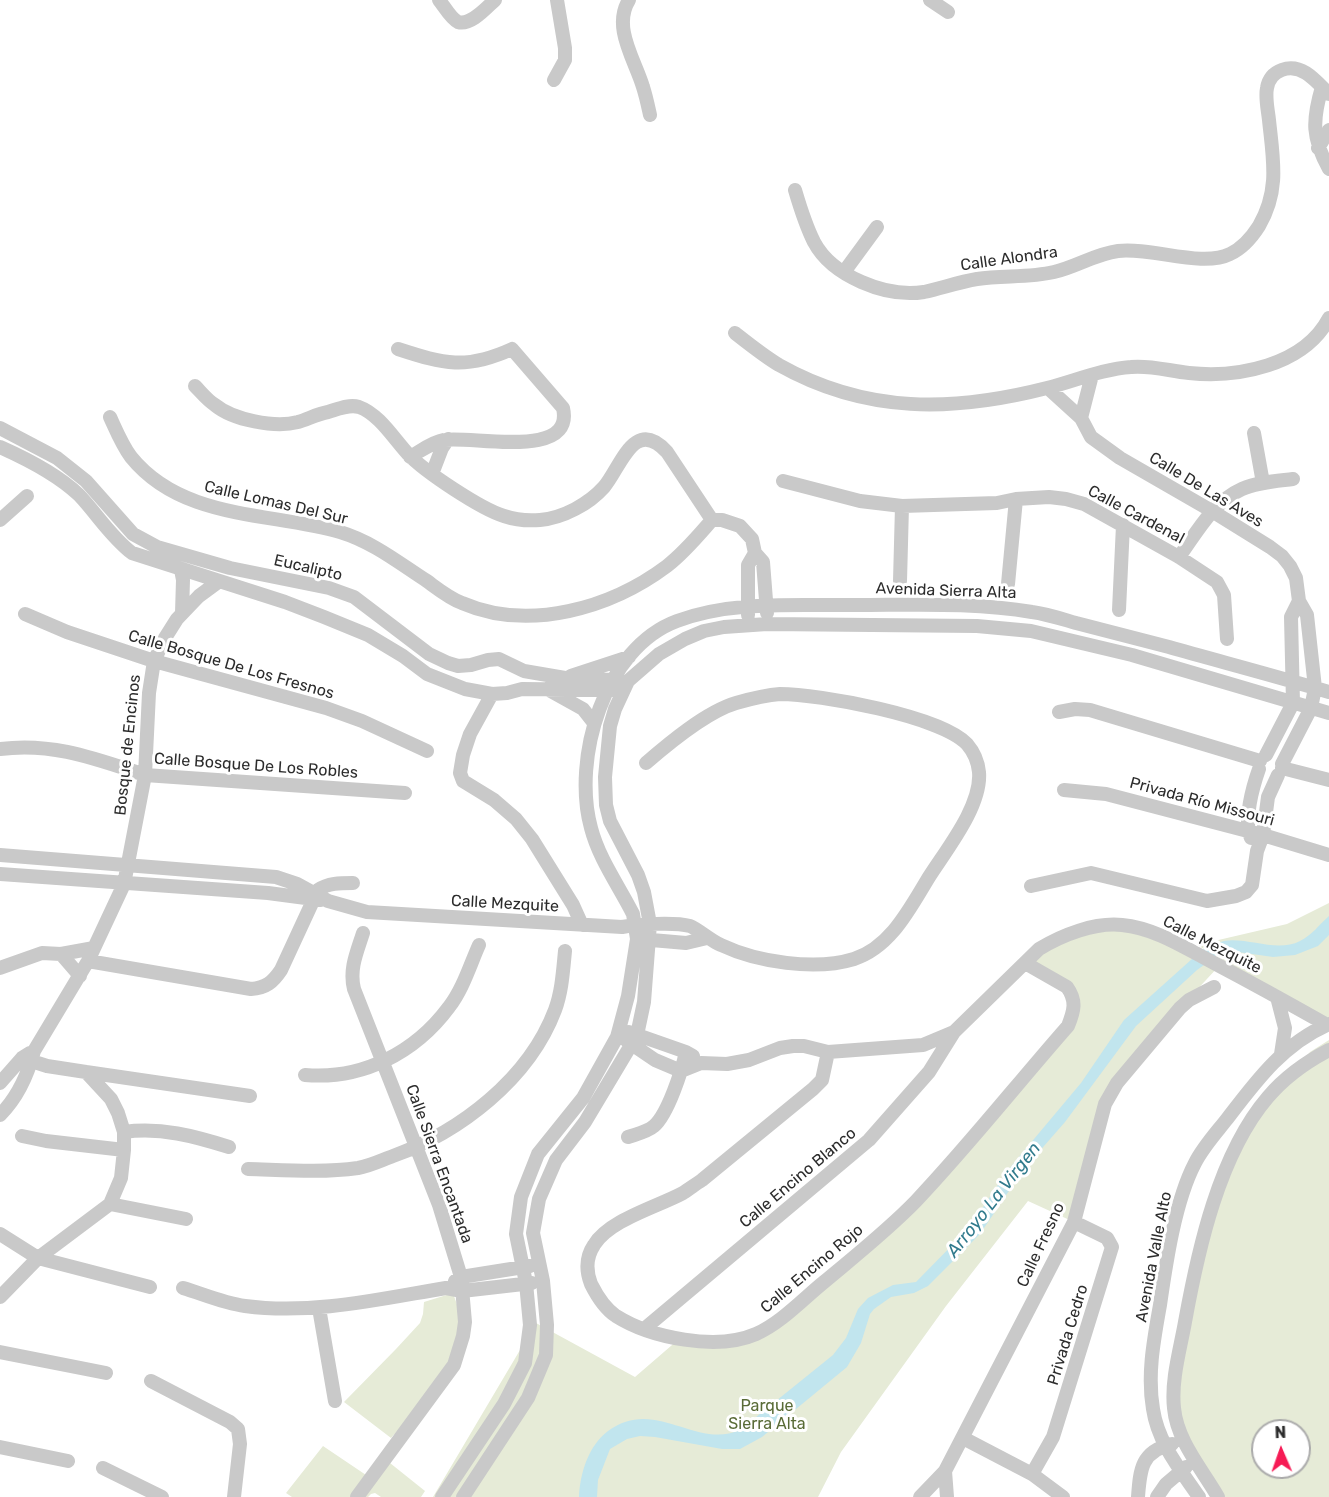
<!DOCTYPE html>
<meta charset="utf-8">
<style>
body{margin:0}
#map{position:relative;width:1329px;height:1497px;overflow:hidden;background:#fff;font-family:Rubik,sans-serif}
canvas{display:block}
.north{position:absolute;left:1251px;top:1419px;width:60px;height:60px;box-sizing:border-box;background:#fff;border:2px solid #ababab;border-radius:50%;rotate:358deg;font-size:16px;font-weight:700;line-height:24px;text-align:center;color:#2c2c2c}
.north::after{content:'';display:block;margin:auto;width:21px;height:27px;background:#f61b55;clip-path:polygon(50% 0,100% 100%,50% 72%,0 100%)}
</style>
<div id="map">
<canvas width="1329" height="1497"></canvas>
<div class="north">N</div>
</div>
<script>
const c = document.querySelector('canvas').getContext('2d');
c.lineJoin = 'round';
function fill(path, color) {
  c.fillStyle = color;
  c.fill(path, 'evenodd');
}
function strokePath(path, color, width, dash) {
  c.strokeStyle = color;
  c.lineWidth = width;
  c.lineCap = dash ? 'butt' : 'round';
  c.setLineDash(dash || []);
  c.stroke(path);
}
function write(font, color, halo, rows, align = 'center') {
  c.font = font + ' Rubik,sans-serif';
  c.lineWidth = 6;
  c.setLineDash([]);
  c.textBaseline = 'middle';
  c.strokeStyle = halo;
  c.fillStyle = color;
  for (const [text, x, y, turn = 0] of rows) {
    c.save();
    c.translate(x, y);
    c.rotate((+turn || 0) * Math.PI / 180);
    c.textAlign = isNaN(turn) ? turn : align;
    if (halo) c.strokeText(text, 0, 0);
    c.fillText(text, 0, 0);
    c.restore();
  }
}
fill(new Path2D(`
 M1329 903V1021L1197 945 1287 924Z
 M1119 924 1219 966 1180 1008 1117 1083 1074 1222 1028 1201 946 1306 841 1452 818 1497H433L536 1323 635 1377 679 1339 755 1335 915 1202 1068 1026 1074 1000 1025 963 1039 949Z
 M1329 1040V1497H1218L1183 1442 1176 1379 1223 1176 1263 1104 1310 1052ZM1263 1431H1299V1467H1263Z
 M453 1293C456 1303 462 1315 462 1325 463 1362 415 1413 391 1438L344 1402 396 1349 420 1323 423 1314 424 1302Z
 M323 1446 366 1475 350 1497H292L286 1493Z
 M385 1459 425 1491 421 1497H381L375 1493 371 1494 368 1497H359Z`), '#e6ebd7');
fill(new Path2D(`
 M1329 916V935L1318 946 1295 955 1273 957 1238 952H1222L1197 970 1136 1026 1065 1122 1023 1170 980 1234 928 1286 914 1293 891 1297 874 1309 870 1314 861 1343 847 1367 762 1437 740 1449H722L655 1437 640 1436 627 1439 610 1449 598 1480 597 1497H579C580 1474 588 1446 608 1431 655 1396 696 1450 740 1430L833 1355 846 1338 858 1309 868 1298 893 1285 916 1282 969 1228 1008 1170 1081 1083 1124 1020 1202 950C1209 947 1217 943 1224 941 1248 937 1277 953 1300 941 1311 936 1320 924 1329 916Z`), '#c1e5ee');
strokePath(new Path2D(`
 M439 0C444 6 451 19 458 22 471 26 487 7 495 0
 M629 0C612 27 635 60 643 87 646 96 648 106 650 115
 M930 0 948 12
 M554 80 565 60V48L557 0
 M1322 87C1312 121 1312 138 1329 169
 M1318 148 1329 130
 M795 190C800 207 806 226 814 242 832 276 886 298 924 292 942 288 959 282 977 279 1002 275 1029 278 1054 272 1076 267 1095 254 1118 251 1152 247 1202 268 1230 254 1243 248 1252 237 1259 226 1280 190 1273 159 1269 120 1268 110 1265 98 1267 88 1270 70 1290 63 1306 73 1314 78 1322 87 1329 94
 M844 272 877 227
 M735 333C749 344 764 356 779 365 866 414 953 412 1047 388 1075 381 1102 369 1131 367 1151 365 1169 371 1189 373 1237 378 1304 366 1329 318
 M398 349C444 364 466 370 512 349L563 408C575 461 470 435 444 440 432 442 421 451 410 457
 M195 386C201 392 207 400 215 405 233 420 275 428 298 422 308 419 317 414 328 412 338 409 349 404 359 407 379 414 394 439 408 454 425 472 481 509 504 516 516 520 528 521 540 520 563 518 589 504 604 487 621 467 634 416 667 452L712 520H722L740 526 752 539 755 553 763 562 767 613
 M1048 388 1081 418 1091 437 1120 458 1212 511 1270 547 1282 556 1290 566 1296 578 1299 601 1307 615 1315 688 1311 708 1282 764
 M110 417C116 430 122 445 131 457 182 520 269 512 340 532 373 542 399 563 427 581 438 589 449 598 462 603 529 632 611 608 667 566 684 553 698 536 712 520
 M1081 418 1092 375
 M0 428 57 458 86 481 133 534 157 547 230 568 329 588 354 597 429 654 448 663 458 666 471 665 488 660 499 659 524 671 565 678 620 680
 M1254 433 1263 483
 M0 447C27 459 57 474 79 495 97 514 111 537 132 553L285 602 324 617 368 635 403 656 427 674 465 689 492 694 507 693 522 689 613 690
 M432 474 442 448 448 439
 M783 481 860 501 902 506 997 503 1016 499 1049 497 1066 499 1084 504 1179 557 1217 582 1224 595 1227 639
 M0 520 27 496
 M1179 557C1197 532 1213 502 1242 489 1258 482 1277 481 1293 479
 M181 570 183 580 182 613
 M900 581 902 506
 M1008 584 1016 499
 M1119 610 1123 525
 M25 614 67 632 154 661 326 708 362 721 427 751
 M748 615V565L755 553
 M571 676 629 657
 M547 689 583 709 594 723
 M492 694 470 734 463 755 460 773 463 781 494 800 516 819 532 839 573 905 582 925
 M1059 712 1075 709 1090 710 1260 761
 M0 749C53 742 96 759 145 775L405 793
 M1266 755 1293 703 1291 617 1299 601
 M1282 768 1329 780
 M1064 790 1106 794 1263 835 1329 855
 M1251 838C1243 821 1253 786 1259 769
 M0 855 276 877 297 884 328 901 367 912 622 927C638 924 675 922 690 926 698 929 711 941 721 945 757 962 815 971 854 959 891 947 910 908 929 877 946 850 982 806 979 772 978 762 973 751 967 744 941 716 819 694 780 694 766 695 750 699 736 703 706 712 669 743 646 763
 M0 874 268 893 321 900
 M1031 886 1091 873 1207 901 1236 896 1246 892 1252 885 1257 851 1263 835 1268 797 1278 775
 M640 939 686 943 707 938
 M61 954 80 976
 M88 961 251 989C266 988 273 982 281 970L318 890C328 883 340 883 353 883
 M0 968 42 953 61 954 94 948
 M1277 997 1285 1028 1281 1054
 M629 1032 686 1052 693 1056
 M627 1041 655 1060 681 1071 701 1063 727 1064 749 1060 780 1048 793 1046H804L828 1052 923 1045 954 1032
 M828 1052 822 1080 813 1089 702 1180C696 1184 689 1189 683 1193 657 1207 609 1220 594 1245 586 1257 586 1271 591 1284 597 1296 604 1308 616 1316 651 1338 717 1351 756 1334 781 1323 803 1299 824 1282 855 1256 888 1230 916 1201 969 1145 1017 1084 1068 1026 1074 1011 1077 1001 1067 987L1025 963
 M86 1072 250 1096
 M305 1075C362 1080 415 1053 449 1007 463 989 470 965 479 945
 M0 1083 22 1058 30 1053
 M0 1115C17 1098 28 1074 34 1051L88 961 124 884 145 775 149 693 154 661 165 638 177 619 199 596 218 582
 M124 1132C161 1127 194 1136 229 1147
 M22 1136 46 1141 124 1150
 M628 1137C637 1134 647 1132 654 1126 668 1114 682 1070 686 1052
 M248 1169C284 1170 322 1173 358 1168 370 1166 382 1160 393 1156 460 1132 529 1079 555 1010 562 991 563 971 565 951
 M110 1204 186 1219
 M0 1234 38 1258 150 1287
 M455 1281 461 1277 530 1266
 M183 1288C203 1294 223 1303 245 1306 312 1315 380 1299 446 1288L462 1291 532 1283
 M0 1297 38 1258 110 1204 121 1178 124 1150V1132L118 1113 111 1099 86 1072 47 1066 22 1058
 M319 1308 335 1401
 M644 1329 869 1140 929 1072 954 1032 1039 949C1062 935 1095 922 1122 925 1155 928 1185 948 1214 963 1252 983 1290 1004 1327 1025
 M0 1352 106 1373
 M151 1381 230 1422 238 1429 240 1444 234 1497
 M963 1438 1032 1474 1063 1497
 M0 1447 68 1461
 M103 1468 162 1497
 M945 1471 947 1497
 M1032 1474 1053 1437 1112 1247 1107 1238 1074 1222
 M357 1497 454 1365 463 1336 465 1322 461 1277 439 1205 354 989C349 969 357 952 363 933
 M442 1497 504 1404 525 1363 530 1325 526 1283 516 1234 521 1197 538 1154 583 1098 617 1037 628 996 637 939 633 914C619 886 599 859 591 828 572 759 604 648 677 621 733 600 797 606 856 605 913 605 976 602 1032 612 1047 614 1062 619 1076 623 1107 631 1138 639 1169 647 1222 662 1276 676 1329 692
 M463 1497 528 1398 546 1355 547 1325 543 1281 533 1233 539 1199 556 1160 585 1122 637 1035 644 1002 650 924 644 892 638 875 610 821 606 805 605 777 610 726 615 709 628 681 659 654 685 639 704 631 724 627 767 624 977 626 1031 631 1132 655 1329 713
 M920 1497 945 1471 1074 1222 1105 1104 1117 1083 1180 1008 1189 1000 1214 987
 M1138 1497C1140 1470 1141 1451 1172 1444
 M1157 1497 1166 1484 1186 1467
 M1199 1497C1180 1469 1158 1443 1153 1409 1147 1374 1154 1339 1160 1305 1166 1263 1175 1201 1195 1163 1203 1147 1216 1133 1227 1119 1256 1081 1284 1043 1329 1024
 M1218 1497C1202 1469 1177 1441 1174 1408 1171 1380 1180 1350 1185 1322 1198 1250 1219 1154 1268 1097 1285 1077 1306 1062 1329 1050`), '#c9c9c9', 14);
write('16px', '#2c2c2c', '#fff', [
 ["Calle Alondra",1009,259,-8],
 ["Calle De Las Aves",1206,490,31],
 ["Calle Lomas Del Sur",276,503,13],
 ["Calle Cardenal",1136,515,28],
 ["Eucalipto",308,568,13],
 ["Avenida Sierra Alta",946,591,2],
 ["Calle Bosque De Los Fresnos",231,665,16],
 ["Bosque de Encinos",128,745,-84],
 ["Calle Bosque De Los Robles",256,766,4],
 ["Privada Río Missouri",1202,802,15],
 ["Calle Mezquite",505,904,3],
 ["Calle Mezquite",1212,945,27],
 ["Calle Sierra Encantada",439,1164,70],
 ["Calle Encino Blanco",798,1178,-40],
 ["Calle Fresno",1041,1245,-65],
 ["Avenida Valle Alto",1154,1257,-79],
 ["Calle Encino Rojo",812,1269,-40],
 ["Privada Cedro",1068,1335,-73]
]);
write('16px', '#596b36', '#fff', [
 ["Parque",767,1406],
 ["Sierra Alta",767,1424]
]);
write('italic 18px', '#317b8d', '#fff', [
 ["Arroyo La Virgen",994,1200,-52]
]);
</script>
